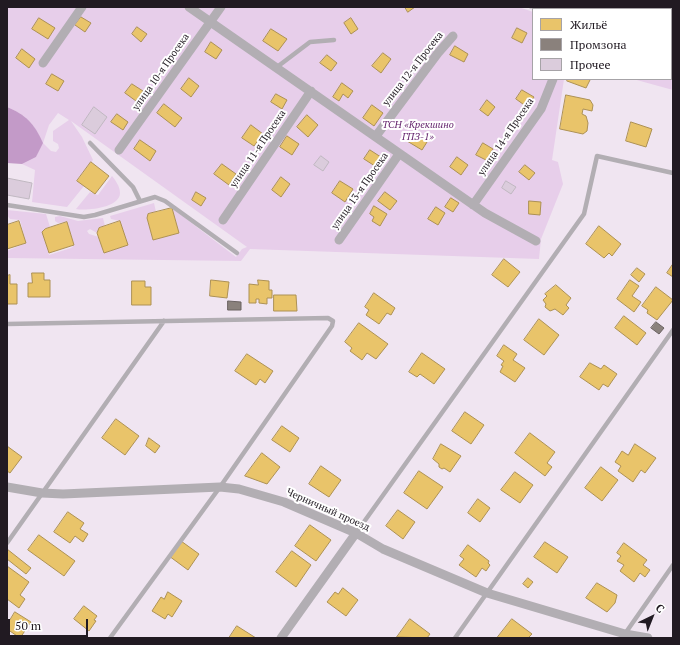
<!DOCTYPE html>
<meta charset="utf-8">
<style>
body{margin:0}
#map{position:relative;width:680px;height:645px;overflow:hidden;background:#f0e5f1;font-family:"PT Serif",serif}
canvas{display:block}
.frame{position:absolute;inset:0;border:8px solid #211a22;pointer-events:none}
.legend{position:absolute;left:532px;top:8px;width:140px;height:72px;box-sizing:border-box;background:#fff;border:1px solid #a6a3a7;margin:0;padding:5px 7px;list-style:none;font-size:12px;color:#211a22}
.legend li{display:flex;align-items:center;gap:8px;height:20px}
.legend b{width:20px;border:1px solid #a6a3a7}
.north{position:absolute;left:632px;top:597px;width:40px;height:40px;-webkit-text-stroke:3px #fff;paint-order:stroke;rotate:43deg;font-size:11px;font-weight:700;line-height:16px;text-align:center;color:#211a22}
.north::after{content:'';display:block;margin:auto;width:14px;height:18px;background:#211a22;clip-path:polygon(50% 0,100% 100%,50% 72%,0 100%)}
.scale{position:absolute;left:8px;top:619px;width:80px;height:18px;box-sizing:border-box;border:2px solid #211a22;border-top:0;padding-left:5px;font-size:12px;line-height:14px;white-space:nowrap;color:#211a22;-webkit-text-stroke:3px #fff;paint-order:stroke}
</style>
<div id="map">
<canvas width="680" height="645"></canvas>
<div class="frame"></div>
<ul class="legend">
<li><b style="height:11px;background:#e9c46a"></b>Жильё</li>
<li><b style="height:11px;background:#8a817c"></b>Промзона</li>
<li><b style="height:11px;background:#dbccdc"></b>Прочее</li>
</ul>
<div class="north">С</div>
<div class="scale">50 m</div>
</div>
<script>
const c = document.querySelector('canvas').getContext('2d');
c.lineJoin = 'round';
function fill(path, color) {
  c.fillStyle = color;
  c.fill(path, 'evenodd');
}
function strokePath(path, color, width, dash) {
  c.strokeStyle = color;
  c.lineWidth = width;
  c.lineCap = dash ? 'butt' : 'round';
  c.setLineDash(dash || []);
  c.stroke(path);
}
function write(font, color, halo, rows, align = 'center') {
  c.font = font + ' "PT Serif",serif';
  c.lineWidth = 4;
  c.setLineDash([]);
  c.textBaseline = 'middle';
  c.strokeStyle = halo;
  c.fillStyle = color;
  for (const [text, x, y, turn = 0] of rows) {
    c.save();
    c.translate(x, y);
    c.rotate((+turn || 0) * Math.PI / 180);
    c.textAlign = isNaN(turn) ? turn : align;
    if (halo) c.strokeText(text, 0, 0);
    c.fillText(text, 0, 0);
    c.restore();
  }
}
fill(new Path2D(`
 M7 7H519L533 12V79H564L552 160 558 162 563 184 541 239 539 259 250 249 241 261 7 258V251L26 243 20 220 10 219 7 215V210L46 214 50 227 45 229 43 232 49 255 71 248 74 245 67 222 58 223 55 221V217L60 216 78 221 103 218 105 226 99 228 97 233 90 229 87 231 89 234 99 237 104 253 127 245 120 221 111 219 110 216 154 203 156 212 149 214 147 218 153 240 179 233 172 208 236 257 242 249 247 247 71 121 82 137 93 160 77 180 84 186 67 207 32 202 35 170 22 164 36 157 42 143C34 123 26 115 7 107ZM58 113 69 120 53 131V141L58 144 59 148 56 152 51 151 43 143 49 125Z
 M671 50H673V90L633 79H671Z
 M112 176C115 180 120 186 120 193 120 208 86 211 76 209L90 192 98 195Z`), '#e7ceea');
fill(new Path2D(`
 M7 107C26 115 34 123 43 143L36 157 22 164 7 163Z`), '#c39ac8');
const homes = new Path2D(`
 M405 7H415L408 12Z
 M81 17 91 23 85 32 75 25Z
 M39 18 55 28 48 39 32 29Z
 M351 18 358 29 351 34 344 23Z
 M137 27 147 34 141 42 132 34Z
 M517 28 527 33 522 43 512 38Z
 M271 29 287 39 278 51 263 41Z
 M211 42 222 50 216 59 205 52Z
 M455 46 468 54 464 62 450 55Z
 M22 49 35 59 29 68 16 58Z
 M383 53 391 59 381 73 372 66Z
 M327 55 337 63 331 71 320 63Z
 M52 74 64 81 58 91 46 84Z
 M189 78 199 86 191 97 181 89Z
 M568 79H588L590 80 586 88 567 81Z
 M342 83 353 91 348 98 343 94 339 101 333 97Z
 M132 84 143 91 136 101 125 93Z
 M522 90 534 97 527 107 516 99Z
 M276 94 287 100 282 109 271 102Z
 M566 95 590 100 593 105 592 111 583 109 582 114 586 116 588 123 587 131 583 134 560 129Z
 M487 100 495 107 488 116 480 110Z
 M164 104 182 118 175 127 157 113Z
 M372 105 383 113 374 126 363 118Z
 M117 114 128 122 123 130 111 122Z
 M307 115 318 125 308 137 297 127Z
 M631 122 652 129 646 147 626 141Z
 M251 125 263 134 254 146 242 138Z
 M412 133 427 142 422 150 407 141Z
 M287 136 299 144 292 155 280 147Z
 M140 140 156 151 150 161 134 149Z
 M483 143 493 149 486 160 476 155Z
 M370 150 384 159 378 168 364 159Z
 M457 157 468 165 461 175 450 167Z
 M91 162 109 176 95 194 77 181Z
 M222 164 236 174 229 185 214 174Z
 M525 165 535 173 529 180 519 172Z
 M281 177 290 184 281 197 272 190Z
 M340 181 353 189 345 202 332 193Z
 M196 192 206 198 201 206 192 200Z
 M385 192 397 201 390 210 378 201Z
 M451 198 459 203 453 212 445 207Z
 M529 201 541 202 540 215 529 214Z
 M374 206 387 214 380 226 372 221 374 217 370 214Z
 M436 207 445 213 438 225 428 219Z
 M172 208 179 233 153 240 147 218 148 214Z
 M19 221 26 243 7 249V225Z
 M120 221 128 245 104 253 97 233 99 228Z
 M67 222 74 245 49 253 42 232 45 229Z
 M599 226 621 244 612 256 609 253 604 258 586 244Z
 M504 259 520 272 508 287 492 275Z
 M673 264V277L667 273Z
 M637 268 645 274 639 282 631 275Z
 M32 273H44V280H50V297H28V283H32Z
 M10 275V284H17V304H7V276Z
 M211 280 229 282 227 298 210 296Z
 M258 280 269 281V290H272V298H267V304L259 303V299H256V303H249V284L258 285Z
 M630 280 639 286 632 296 641 302 634 312 617 299Z
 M132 281H145V287H151V305H132Z
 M556 285 571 298 566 305 569 308 563 315 555 309 550 311 545 307 546 304 543 300 547 296 545 294Z
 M656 287 673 300 657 320 647 313 648 310 642 306Z
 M374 293 395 308 391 315 387 313 379 324 366 315 369 310 365 307Z
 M274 295H296L297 311H274Z
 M624 316 646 333 637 345 615 328Z
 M539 319 559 335 544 355 524 340Z
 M359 323 388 344 376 359 367 353 362 360 350 351 352 348 345 342Z
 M504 345 517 354 513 360 525 368 515 382 500 372 503 366 501 365 504 361 497 356Z
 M422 353 445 369 434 384 420 374 417 377 409 372Z
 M247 354 273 371 265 383 260 379 256 385 235 371Z
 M590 363 601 369 604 365 617 374 608 387 603 384 599 390 580 377Z
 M465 412 484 425 471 444 452 431Z
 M116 419 139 436 125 455 102 438Z
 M282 426 299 438 290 452 272 440Z
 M530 433 555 452 547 463 552 467 545 476 515 453Z
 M149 438 160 446 155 453 146 446Z
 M441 444 461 456 450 472 444 468 442 469 439 467V464L433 459Z
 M635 444 656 458 645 473 641 470 633 482 618 471 621 466 615 462 622 451 628 455Z
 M7 446 22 457 10 473 7 471Z
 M262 453 280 467 267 484 245 476Z
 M321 466 341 480 329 497 309 484Z
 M601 467 618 480 602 501 585 488Z
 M419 471 443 487 427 509 404 493Z
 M515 472 533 485 520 503 501 490Z
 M478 499 490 508 480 522 468 513Z
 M398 510 415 522 403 539 386 526Z
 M68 512 84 523 80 529 88 534 83 542 75 536 70 543 54 532Z
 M310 525 331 540 316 561 295 546Z
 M39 535 75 561 64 576 28 550Z
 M181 541 199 554 188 570 169 556Z
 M545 542 568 557 557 573 534 557Z
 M624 543 647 560 643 565 650 570 645 577 640 573 634 582 620 571 624 565 617 561 621 556 617 553Z
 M468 545 489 561 488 563 490 565 486 571 482 568 476 577 459 565 464 559 460 556Z
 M7 549 31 568 26 574 7 559Z
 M292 551 311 565 296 587 276 572Z
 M7 566 29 582 20 595 25 599 19 608 7 599Z
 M528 578 533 582 528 588 523 584Z
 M597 583 617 595 615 603 607 612 586 598Z
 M343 588 358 600 346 616 327 602 335 592 338 594Z
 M168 592 182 601 172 617 168 614 165 619 152 611 161 597 164 599Z
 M84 606 97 616 94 620 96 621 89 631 74 619Z
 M15 612 31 622 20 638 7 629V625Z
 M410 619 430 634 427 638 397 637Z
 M512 619 532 634 528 638H497Z
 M237 626 256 638H229Z`);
fill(homes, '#e9c46a');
strokePath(homes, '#ad9154', 1);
const industry = new Path2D(`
 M228 301 241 302V310H228Z
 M656 322 664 328 659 334 651 328Z`);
fill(industry, '#8a817c');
strokePath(industry, '#6a6261', 1);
const building = new Path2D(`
 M94 107 107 117 95 134 82 125Z
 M321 156 329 162 323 171 314 165Z
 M7 178 32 183 29 199 7 195Z
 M506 181 516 187 511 194 502 188Z`);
fill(building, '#dbccdc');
strokePath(building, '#c0b8c1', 1);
strokePath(new Path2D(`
 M529 7 535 9
 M671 40 673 41`), '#b4afb5', 2, [3, 3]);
strokePath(new Path2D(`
 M277 67 310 42 334 40
 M90 143 133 187 140 201
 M7 205 84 217 95 215 155 197 165 201 237 253
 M7 324 328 318 333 321 332 326 220 487 110 638
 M356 533 584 214 597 156 673 173
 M7 543 164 321
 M455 638 673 330
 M622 638 673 565`), '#b2aeb3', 4.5);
strokePath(new Path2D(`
 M189 7 485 213 536 241
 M43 63 82 7
 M376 136 438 53 453 36
 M119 150 221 7
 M473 205 541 109 553 79
 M223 220 311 91
 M339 240 399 154
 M7 487 42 493 63 494 220 487 239 489 284 502 356 533 383 549 487 593 625 634 648 638
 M281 638 356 533`), '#b2aeb3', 9);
const rail = new Path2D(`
 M625 7 632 9
 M671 20 673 21`);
strokePath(rail, '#aca6ac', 4.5);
strokePath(rail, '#fff', 3, [9]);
write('10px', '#211a22', '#fff', [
 ["улица 12-я Просека",413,69,-52],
 ["улица 10-я Просека",161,72,-55],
 ["улица 14-я Просека",506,137,-56],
 ["улица 11-я Просека",258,149,-56],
 ["улица 13-я Просека",360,191,-55],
 ["Черничный проезд",328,510,24]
]);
write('italic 10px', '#601e69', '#fff', [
 ["ТСН «Крекшино",418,125],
 ["ГПЗ-1»",418,137]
]);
</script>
